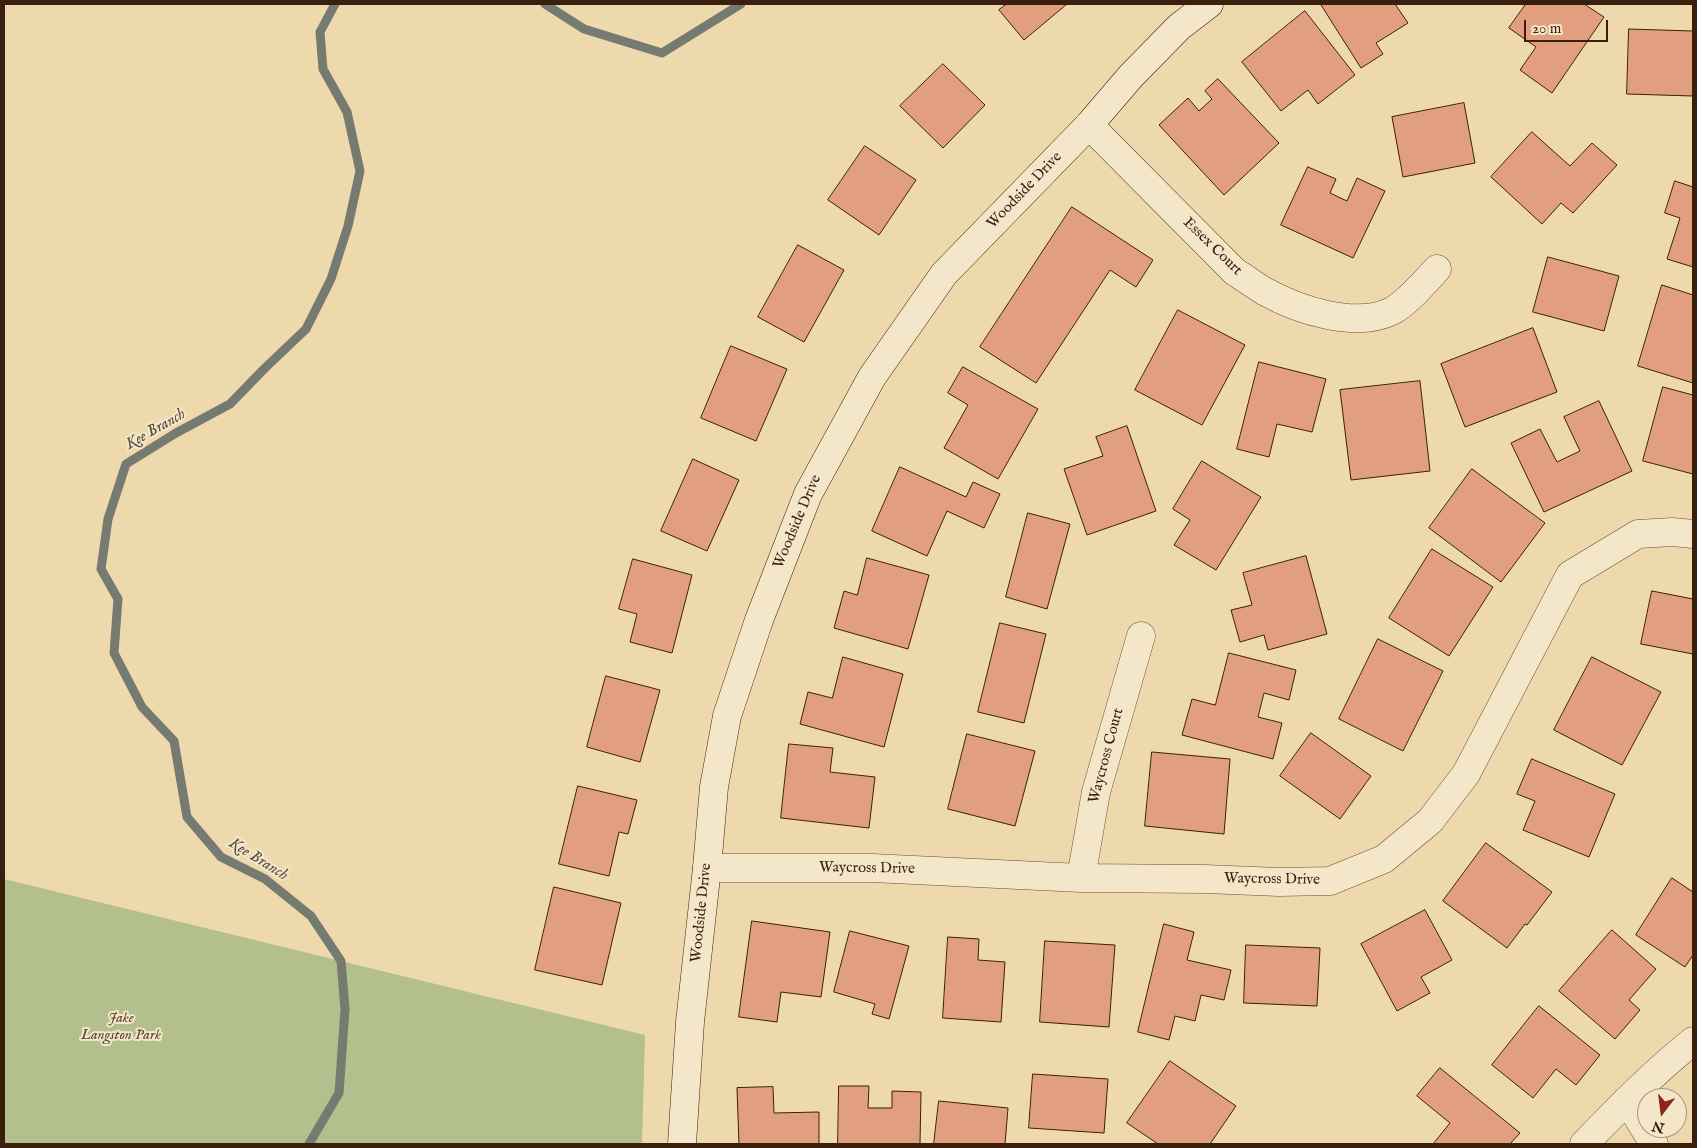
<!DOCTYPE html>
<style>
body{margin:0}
#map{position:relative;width:1697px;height:1148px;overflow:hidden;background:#eed9ac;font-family:"IM FELL English",serif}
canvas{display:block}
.frame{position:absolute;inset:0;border:5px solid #3b1f0d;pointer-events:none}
.north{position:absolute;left:1637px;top:1088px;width:50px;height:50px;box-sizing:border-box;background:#f4e6c9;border:1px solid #aa967e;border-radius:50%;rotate:195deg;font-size:14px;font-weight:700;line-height:20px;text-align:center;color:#3b1f0d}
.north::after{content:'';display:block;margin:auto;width:18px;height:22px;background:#8f2418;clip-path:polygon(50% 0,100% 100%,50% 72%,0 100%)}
.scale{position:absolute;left:1524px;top:20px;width:84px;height:22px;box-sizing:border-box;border:2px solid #3b1f0d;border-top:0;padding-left:6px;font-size:15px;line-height:18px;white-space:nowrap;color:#3b1f0d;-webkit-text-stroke:4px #f4e6c9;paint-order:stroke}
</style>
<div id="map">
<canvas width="1697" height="1148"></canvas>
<div class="frame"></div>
<div class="north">N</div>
<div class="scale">20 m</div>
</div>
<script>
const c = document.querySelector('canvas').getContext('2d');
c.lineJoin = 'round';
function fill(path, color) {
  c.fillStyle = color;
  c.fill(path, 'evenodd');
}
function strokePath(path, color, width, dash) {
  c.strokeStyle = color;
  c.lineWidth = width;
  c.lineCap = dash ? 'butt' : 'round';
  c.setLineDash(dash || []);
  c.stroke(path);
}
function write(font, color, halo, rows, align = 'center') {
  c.font = font + ' "IM FELL English",serif';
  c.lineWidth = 4;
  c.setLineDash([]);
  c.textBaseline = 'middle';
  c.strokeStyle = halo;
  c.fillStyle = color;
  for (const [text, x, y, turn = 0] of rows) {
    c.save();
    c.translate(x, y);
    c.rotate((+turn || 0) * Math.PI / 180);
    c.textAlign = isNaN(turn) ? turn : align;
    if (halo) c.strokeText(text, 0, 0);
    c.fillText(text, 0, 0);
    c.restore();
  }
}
fill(new Path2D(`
 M4 879 645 1035 642 1144H4Z`), '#b3c08e');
strokePath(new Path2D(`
 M545 4 584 29 662 53 741 4
 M309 1144 339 1093 345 1009 341 961 311 916 265 879 221 857 187 817 174 741 142 707 114 653 118 599 101 569 108 519 126 464 176 433 230 404 264 369 306 329 331 279 348 226 360 171 347 112 323 69 320 32 335 4`), '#757b71', 9);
const building = new Path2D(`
 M1007 4H1067L1024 40 999 10Z
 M1322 4H1395L1408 23 1376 43 1383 54 1361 68 1321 5Z
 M1526 4H1584L1604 17 1552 93 1520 70 1536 47 1509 28Z
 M1305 11 1355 75 1318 104 1308 90 1281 111 1242 62Z
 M1629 29 1693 31V96L1627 94Z
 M943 64 985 105 943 148 900 106Z
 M1218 79 1279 143 1224 195 1159 125 1188 98 1199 111 1212 99 1205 91Z
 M1464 103 1475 163 1403 177 1392 117Z
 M1532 132 1570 166 1592 143 1617 165 1573 213 1561 203 1542 224 1491 177Z
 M865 146 916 180 879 235 828 200Z
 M1308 167 1336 179 1330 193 1347 201 1357 178 1385 191 1353 258 1281 225Z
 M1675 181 1693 187V267L1667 259 1680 218 1665 213Z
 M1072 207 1153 260 1136 287 1110 270 1036 383 980 347Z
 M798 245 844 270 804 342 758 317Z
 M1548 257 1619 276 1604 331 1533 312Z
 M1662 285 1693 295V383L1638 366Z
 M1178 310 1245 345 1202 425 1135 390Z
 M1533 328 1557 392 1465 427 1441 364Z
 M731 346 787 369 756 441 701 418Z
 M1259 362 1326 379 1312 432 1277 424 1269 457 1237 449Z
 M963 367 1038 409 998 479 944 448 968 405 948 393Z
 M1420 381 1430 471 1351 480 1340 390Z
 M1663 387 1693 395V474L1643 461Z
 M1599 401 1632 471 1544 512 1511 443 1540 429 1557 462 1580 451 1564 417Z
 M1127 426 1156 511 1087 535 1064 469 1103 456 1096 437Z
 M693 459 739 480 707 551 661 531Z
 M1202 461 1261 497 1216 570 1174 545 1190 520 1173 509Z
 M900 467 966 497 973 482 1000 494 984 528 947 511 927 556 872 531Z
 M1472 469 1545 523 1501 582 1429 528Z
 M1028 513 1070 524 1047 609 1006 597Z
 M1432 549 1493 587 1449 656 1389 618Z
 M1306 556 1327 634 1268 650 1264 635 1240 642 1231 610 1252 605 1243 573Z
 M867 558 929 575 908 649 834 628 844 591 857 595Z
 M633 559 692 575 672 653 630 642 637 614 619 609Z
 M1652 591 1693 599V654L1641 644Z
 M1000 623 1046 634 1024 723 978 712Z
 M1378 639 1443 671 1403 751 1339 719Z
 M1229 653 1296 670 1289 700 1264 693 1258 717 1282 723 1273 759 1182 735 1192 699 1215 705Z
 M843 657 903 674 884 747 800 724 808 692 832 698Z
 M1592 657 1661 692 1622 765 1554 730Z
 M606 676 660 690 640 762 587 747Z
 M1311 733 1371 776 1340 819 1280 776Z
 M967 734 1035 751 1015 826 948 809Z
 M789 744 833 748 830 772 875 777 869 828 781 818Z
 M1152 752 1230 759 1224 834 1145 826Z
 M1532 759 1615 794 1589 857 1523 830 1535 801 1517 794Z
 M578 786 637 800 628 834 619 832 609 876 559 864Z
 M1486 843 1552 892 1527 925 1525 924 1507 948 1443 901Z
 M1672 878 1693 892V955L1685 967 1636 935Z
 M554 887 621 903 602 985 535 970Z
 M1425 910 1452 960 1421 977 1430 993 1397 1011 1361 944Z
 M752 921 830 932 821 997 781 992 777 1022 739 1017Z
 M1164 924 1194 932 1187 960 1231 970 1224 1000 1201 995 1195 1021 1175 1016 1169 1040 1138 1032Z
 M1612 930 1656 969 1629 1000 1640 1010 1615 1039 1559 991Z
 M850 931 909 946 889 1019 872 1014 875 1004 834 992Z
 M948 937 979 939 978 960 1005 962 1001 1022 943 1018Z
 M1045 941 1115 945 1109 1027 1040 1022Z
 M1246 945 1320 948 1317 1006 1244 1003Z
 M1539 1006 1600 1055 1576 1085 1556 1069 1533 1098 1492 1065Z
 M1170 1061 1236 1106 1210 1144H1158L1127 1123Z
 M1440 1068 1520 1133 1510 1144H1433L1450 1123 1417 1096Z
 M1033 1074 1108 1079 1104 1133 1029 1128Z
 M839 1086H869L868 1108H892V1091L921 1092 920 1144H838Z
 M773 1087 774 1113 819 1112V1144H739L737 1088Z
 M939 1101 1008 1108 1005 1144H934Z`);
fill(building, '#e19f80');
strokePath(building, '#3b1f0d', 1);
const street = new Path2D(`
 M1089 125 1235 272C1245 278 1254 285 1264 291 1298 310 1355 329 1392 311 1407 303 1425 282 1437 269
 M707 868H872L1081 878 1205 879 1279 882 1330 881 1384 859 1430 821 1466 774 1570 575 1638 534 1672 532 1693 534
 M1081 878 1096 792 1141 636
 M1627 1100 1654 1144
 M1584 1144C1619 1108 1654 1072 1693 1041`);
const secondary = new Path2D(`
 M682 1144 690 1022 707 868 714 787 727 716 759 620 808 494 872 377 944 274 1089 125 1131 76 1179 27 1209 4`);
strokePath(street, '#684e35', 29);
strokePath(secondary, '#3b1f0d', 29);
strokePath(street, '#f4e6c9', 28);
strokePath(secondary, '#f4e6c9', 28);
write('15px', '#3b1f0d', '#f4e6c9', [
 ["Woodside Drive",1025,191,-46],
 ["Essex Court",1212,247,44],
 ["Woodside Drive",798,522,-67],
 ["Waycross Court",1107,756,-75],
 ["Waycross Drive",867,869,1],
 ["Waycross Drive",1272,880,1],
 ["Woodside Drive",702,913,-84]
]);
write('italic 15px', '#59472d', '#f4e6c9', [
 ["Jake",121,1019],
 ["Langston Park",121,1036]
]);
write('italic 16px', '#584d3f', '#f4e6c9', [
 ["Kee Branch",156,430,-30],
 ["Kee Branch",258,860,32]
]);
</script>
